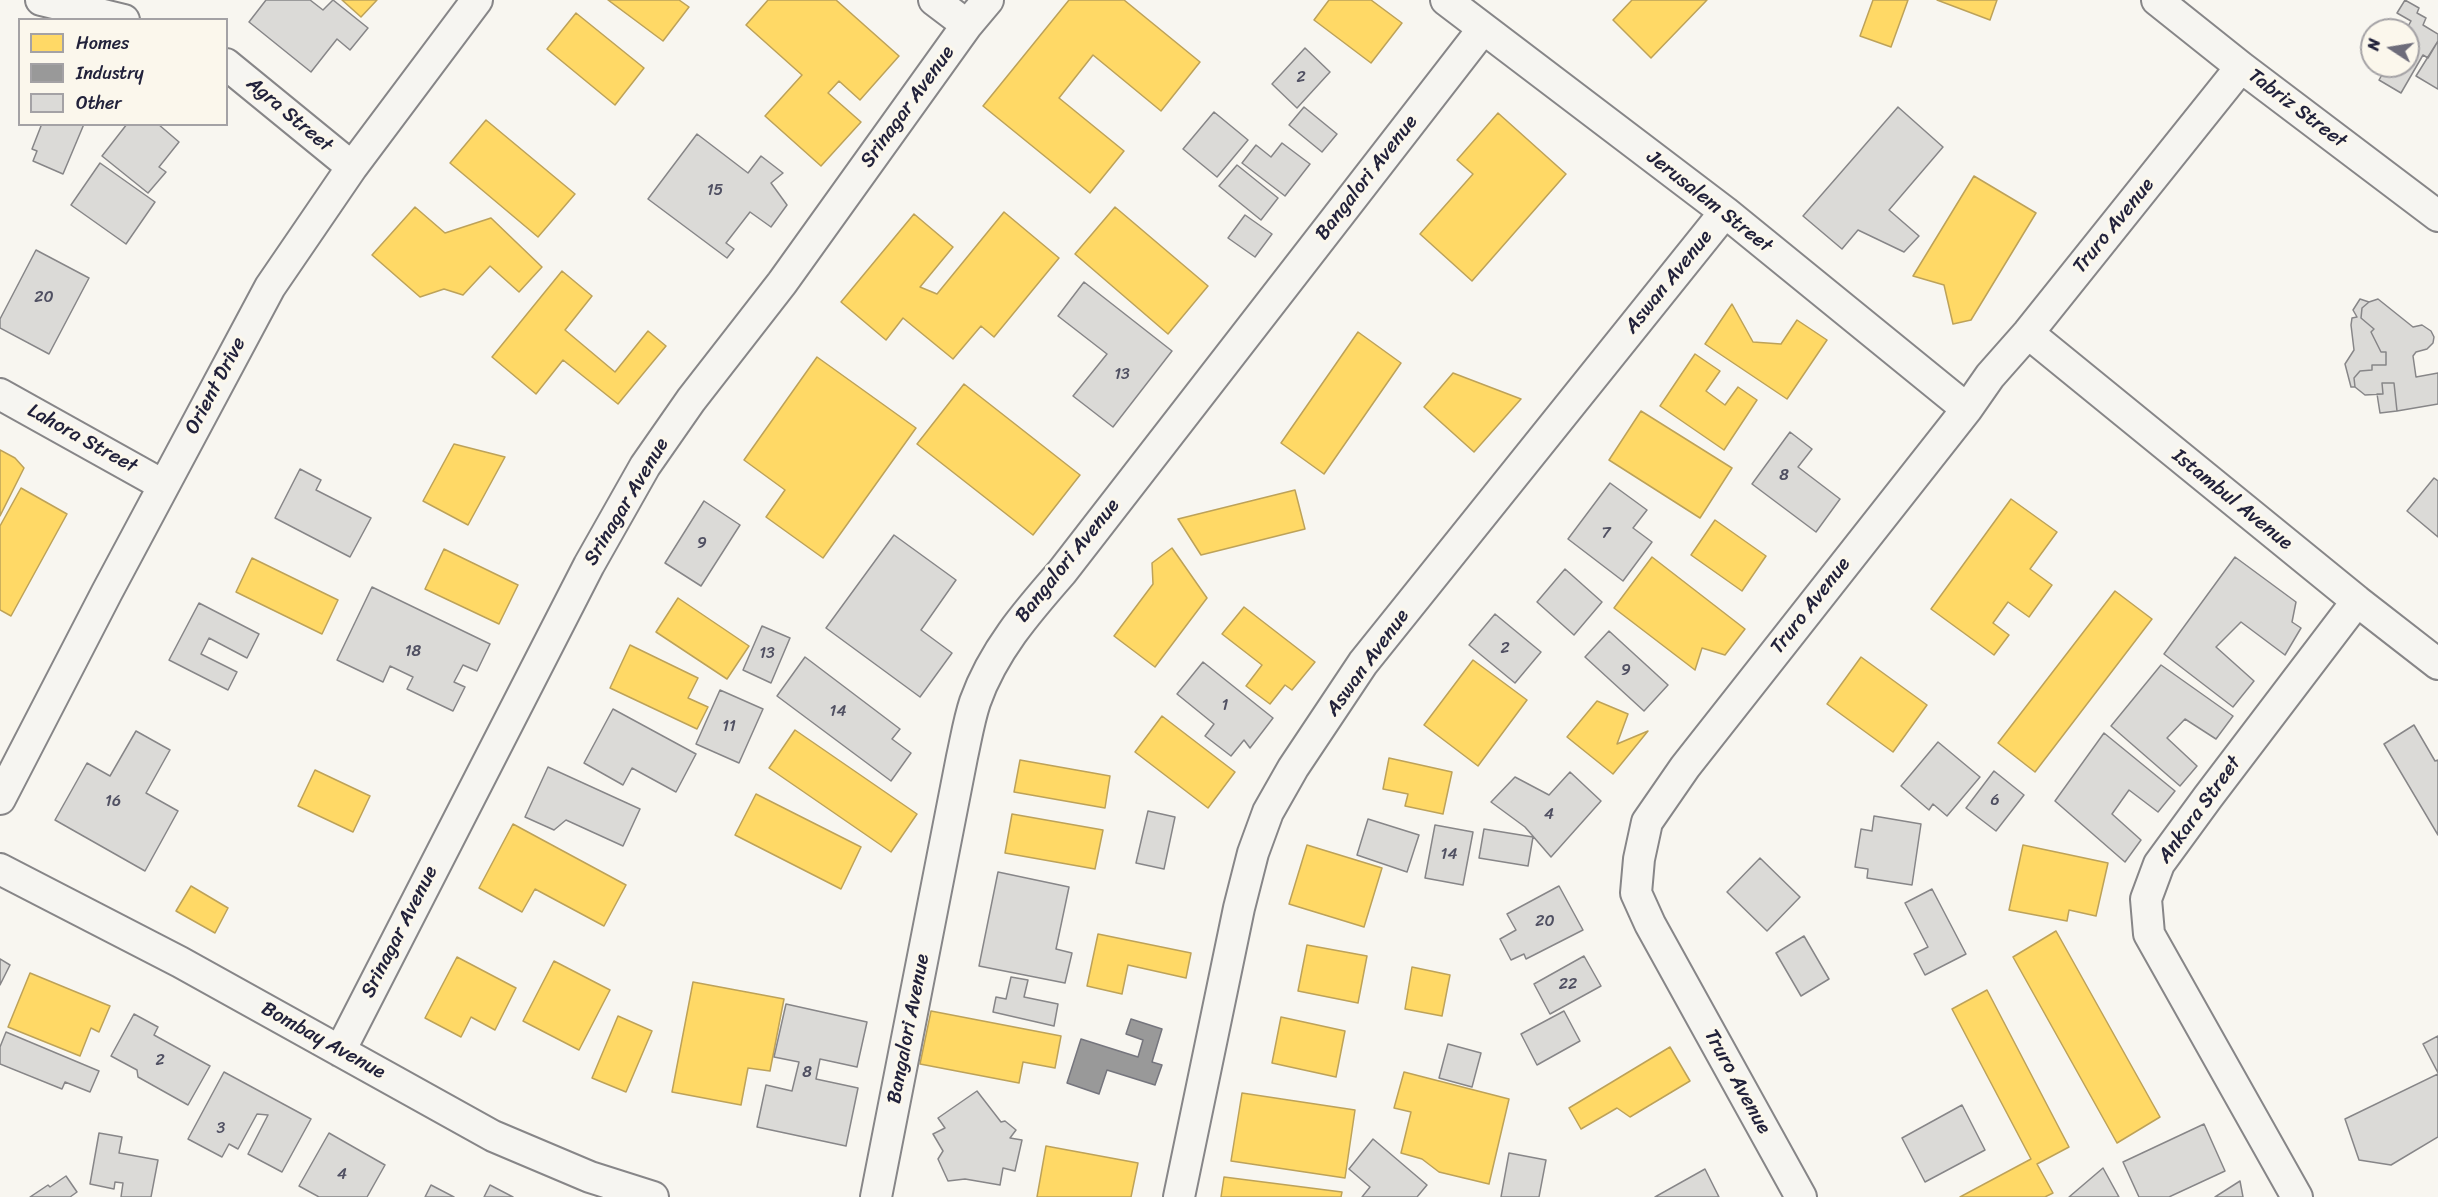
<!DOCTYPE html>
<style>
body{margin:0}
#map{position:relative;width:2438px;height:1197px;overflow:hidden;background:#f8f6f0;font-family:Sriracha,sans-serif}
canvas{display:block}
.legend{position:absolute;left:18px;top:18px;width:210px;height:108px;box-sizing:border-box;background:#fbf7ec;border:2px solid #a4a2a5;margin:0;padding:8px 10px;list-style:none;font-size:18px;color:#22223b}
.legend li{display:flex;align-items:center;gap:12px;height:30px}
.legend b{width:30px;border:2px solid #a4a2a5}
.north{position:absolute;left:2360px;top:18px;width:60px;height:60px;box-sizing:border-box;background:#fbf7ec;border:2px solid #a4a2a5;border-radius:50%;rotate:282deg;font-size:16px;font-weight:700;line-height:24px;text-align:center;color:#22223b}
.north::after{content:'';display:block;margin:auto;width:21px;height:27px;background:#6d6c7a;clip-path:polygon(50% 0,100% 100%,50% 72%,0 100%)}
</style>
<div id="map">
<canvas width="2438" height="1197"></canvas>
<ul class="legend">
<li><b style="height:16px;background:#ffd966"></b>Homes</li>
<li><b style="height:16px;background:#999"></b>Industry</li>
<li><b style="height:16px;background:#dbdad7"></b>Other</li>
</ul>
<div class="north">N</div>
</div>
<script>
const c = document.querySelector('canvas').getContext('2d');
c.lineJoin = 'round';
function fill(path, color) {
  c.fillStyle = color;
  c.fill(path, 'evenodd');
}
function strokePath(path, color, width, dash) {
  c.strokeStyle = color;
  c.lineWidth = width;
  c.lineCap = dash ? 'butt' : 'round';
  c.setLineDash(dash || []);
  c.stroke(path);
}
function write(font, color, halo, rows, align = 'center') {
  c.font = font + ' Sriracha,sans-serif';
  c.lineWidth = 6;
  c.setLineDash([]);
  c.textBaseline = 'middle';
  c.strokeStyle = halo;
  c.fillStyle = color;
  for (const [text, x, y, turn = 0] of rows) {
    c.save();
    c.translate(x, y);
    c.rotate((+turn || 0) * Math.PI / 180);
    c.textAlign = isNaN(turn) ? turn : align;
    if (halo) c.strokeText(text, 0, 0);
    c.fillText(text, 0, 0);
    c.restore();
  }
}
const homes = new Path2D(`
 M342 0H377L361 17Z
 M608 0H679L689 7 663 41Z
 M768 0H836L899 56 860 100 839 81 828 93 861 122 821 166 765 116 802 75 746 25Z
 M1069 0H1124L1200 62 1161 111 1093 55 1059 98 1124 151 1090 193 983 106Z
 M1329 0H1371L1402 23 1371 63 1314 20Z
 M1632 0H1707L1651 58 1613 20Z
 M1873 0H1908L1891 47 1860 36Z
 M1937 0H1997L1990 20Z
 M576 13 644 68 615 105 547 49Z
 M1498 113 1566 174 1472 281 1420 234 1473 174 1457 160Z
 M486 120 575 194 538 237 450 163Z
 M1974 176 2036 213 1971 320 1953 324 1944 285 1913 276Z
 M415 207 445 233 491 218 542 267 519 292 490 266 463 295 444 289 420 297 372 255Z
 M1115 207 1208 286 1168 334 1075 254Z
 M1004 212 1059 258 994 337 981 326 953 359 903 318 886 340 841 302 914 214 953 247 920 287 937 294Z
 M562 271 592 296 565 330 615 372 648 331 666 346 618 404 563 360 536 394 492 357Z
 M1732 304 1753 342 1781 344 1797 320 1827 340 1787 399 1705 344Z
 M1358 332 1401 363 1324 474 1281 443Z
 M1695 354 1720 371 1706 391 1725 405 1738 387 1757 400 1724 450 1660 406Z
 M817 357 916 428 823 558 766 517 785 490 744 460Z
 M1453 373 1521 399 1474 452 1424 407Z
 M964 384 1080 475 1033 535 917 444Z
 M1641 411 1732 468 1700 518 1609 460Z
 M454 444 505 457 468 525 423 501Z
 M0 450 15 458 24 468 0 516Z
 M21 488 67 514 11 616 0 610V526Z
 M1295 490 1305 529 1201 555 1178 519Z
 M2011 499 2057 532 2030 569 2052 585 2029 617 2008 602 1993 623 2009 635 1994 655 1931 609Z
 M1715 520 1766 556 1742 591 1691 555Z
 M1172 548 1207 598 1155 667 1114 636 1153 584 1152 563Z
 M444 549 518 585 499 624 425 589Z
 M1652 557 1745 629 1725 655 1702 648 1695 670 1614 608Z
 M252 558 338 600 322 634 236 592Z
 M2115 591 2152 619 2035 772 1998 743Z
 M678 598 749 646 727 679 656 632Z
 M1244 607 1315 662 1292 690 1285 685 1270 704 1246 686 1262 665 1222 634Z
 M630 645 698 678 688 698 708 707 697 729 610 688Z
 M1861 657 1927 705 1893 752 1827 704Z
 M1473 660 1527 700 1478 766 1424 725Z
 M1597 701 1628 714 1617 744 1648 731 1613 774 1567 737Z
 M1162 716 1235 772 1208 808 1135 752Z
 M795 730 917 814 891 852 769 768Z
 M1389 758 1452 772 1443 814 1405 806 1408 794 1383 789Z
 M1020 760 1110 776 1105 808 1014 792Z
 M315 770 370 796 353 832 298 806Z
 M756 794 861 847 841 889 735 835Z
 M1012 814 1103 830 1095 869 1005 853Z
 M513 824 626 885 604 926 535 889 522 912 479 888Z
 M1307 845 1382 868 1364 927 1289 904Z
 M2023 845 2108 863 2096 916 2069 910 2067 921 2009 910Z
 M191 886 228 908 215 933 176 911Z
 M2056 931 2160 1117 2117 1143 2013 957Z
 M1098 934 1191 953 1186 978 1128 965 1122 994 1087 986Z
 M1307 945 1367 956 1358 1003 1298 991Z
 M457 957 516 988 495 1030 471 1017 461 1037 425 1018Z
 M554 961 610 990 579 1050 523 1021Z
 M1412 967 1450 975 1442 1016 1405 1009Z
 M30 973 110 1006 99 1032 91 1028 80 1056 8 1027Z
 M693 982 784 999 770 1071 748 1068 741 1105 672 1092Z
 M1987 990 2069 1147 2037 1164 2053 1193 2045 1197H1960L2031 1159 1952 1009Z
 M931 1011 1061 1036 1055 1068 1023 1062 1019 1083 920 1064Z
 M618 1016 652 1031 626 1092 592 1078Z
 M1281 1017 1345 1031 1336 1077 1272 1063Z
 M1670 1047 1690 1081 1630 1117 1617 1108 1581 1129 1569 1108Z
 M1404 1072 1509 1099 1489 1184 1439 1172 1422 1159 1401 1153 1411 1112 1394 1108Z
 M1242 1093 1355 1110 1345 1178 1231 1161Z
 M1046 1146 1138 1163 1131 1197H1037Z
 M1224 1177 1342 1192 1341 1197H1221Z`);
fill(homes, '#ffd966');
strokePath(homes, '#bda259', 1.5);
const industry = new Path2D(`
 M1131 1019 1162 1029 1152 1062 1162 1065 1155 1085 1107 1070 1099 1094 1067 1083 1081 1039 1138 1057 1143 1040 1126 1034Z`);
fill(industry, '#999');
strokePath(industry, '#75757d', 1.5);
const building = new Path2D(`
 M266 0H310L323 10 333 0 368 28 350 50 337 39 311 72 249 22Z
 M2405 0 2419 8 2417 13 2426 18 2423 25 2438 34V41L2428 58 2423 55 2401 93 2379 80 2387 66H2408V30H2406L2411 21 2397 13Z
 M2438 41V89L2416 76Z
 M1305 48 1330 72 1297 108 1272 84Z
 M1304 107 1337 134 1322 152 1289 125Z
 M1898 107 1943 147 1889 210 1919 236 1904 252 1858 230 1842 249 1803 216Z
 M1214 112 1248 140 1217 177 1183 149Z
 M38 124H84L63 174 33 161 37 151 32 149 41 126Z
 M127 124H158L179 142 159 167 166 172 148 193 102 156Z
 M697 134 748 173 761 156 783 173 771 183 787 205 771 227 750 212 726 243 734 249 727 258 648 199Z
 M1282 143 1310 164 1285 196 1242 163 1256 145 1271 157Z
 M100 163 155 202 126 244 71 205Z
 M1237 165 1278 198 1261 220 1219 186Z
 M1245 215 1272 234 1255 257 1228 238Z
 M36 250 89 278 49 354 0 328V319Z
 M1084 282 1172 351 1113 427 1073 396 1107 354 1058 316Z
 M2360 299 2369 302 2362 308 2361 318 2374 329 2371 332 2381 352H2386V365H2372V370L2360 371 2354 378 2355 387H2351L2345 364 2354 350 2351 325 2352 318 2357 317 2353 310Z
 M2378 299 2413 327 2422 325 2431 331 2434 337 2433 343 2427 349 2416 352 2413 356 2416 377 2438 373V404L2397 411 2394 383H2382L2383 394 2365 395 2355 387 2354 378 2360 371 2372 370V365H2386V352H2381L2371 332 2374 329 2361 318 2362 308 2369 302Z
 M2382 383H2394L2397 411 2380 413 2377 394H2383Z
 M1790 432 1812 449 1798 467 1840 499 1816 532 1752 484Z
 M300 469 321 480 316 490 371 518 350 557 275 518Z
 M2434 478 2438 481V537L2407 511Z
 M1610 483 1647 510 1633 528 1652 542 1623 581 1568 539Z
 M704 501 740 525 701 586 665 563Z
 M894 535 956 580 921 630 952 653 920 697 826 628Z
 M2235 557 2296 602 2292 622 2301 628 2285 655 2241 622 2216 647 2254 681 2233 707 2164 654Z
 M1565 569 1602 602 1574 635 1537 602Z
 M372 587 490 644 477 671 463 665 454 682 465 687 453 711 407 689 413 677 390 666 383 682 337 660Z
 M199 603 259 634 247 658 209 638 201 654 237 672 228 690 169 660Z
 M1495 614 1541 652 1515 683 1469 645Z
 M762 626 790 638 771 683 743 670Z
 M1609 631 1668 685 1644 711 1585 657Z
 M805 657 900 729 892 739 911 753 891 781 777 696Z
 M1203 662 1273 718 1250 748 1244 740 1231 756 1205 736 1214 724 1177 694Z
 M2161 665 2233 716 2216 739 2185 719 2167 738 2197 766 2180 786 2111 726Z
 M720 690 763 709 739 763 696 744Z
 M613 709 696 754 676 792 632 768 623 785 584 763Z
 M2414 725 2435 761 2438 760V835L2384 744Z
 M136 731 170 750 146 793 178 811 145 871 55 820 87 763 110 776Z
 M2104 733 2175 791 2158 812 2129 790 2112 814 2141 840 2125 862 2055 801Z
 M1938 742 1980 777 1947 816 1933 804 1929 810 1901 786Z
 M548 767 640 809 623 846 566 820 554 830 525 817Z
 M1994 771 2024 795 1996 831 1966 808Z
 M1570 772 1601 801 1551 857 1525 827 1491 802 1515 777 1549 795Z
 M1148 811 1175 817 1164 869 1136 863Z
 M1874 816 1921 824 1912 885 1867 878 1868 869 1855 867 1861 829 1872 831Z
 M1368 819 1419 835 1407 872 1357 855Z
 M1435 825 1473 832 1463 885 1425 878Z
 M1484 829 1533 837 1528 866 1479 858Z
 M1760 858 1800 897 1767 931 1727 892Z
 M998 872 1069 887 1056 949 1072 953 1065 983 979 966Z
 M1559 886 1583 930 1526 959 1524 954 1511 960 1500 939 1516 930 1507 914Z
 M1932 889 1966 954 1925 975 1914 954 1928 947 1905 903Z
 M1804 936 1829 979 1801 996 1776 953Z
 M1584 956 1601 986 1550 1014 1534 984Z
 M0 959 10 965 0 985Z
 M1011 977 1028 980 1024 997 1058 1004 1054 1026 993 1012 996 997 1006 999Z
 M786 1004 867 1022 857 1067 820 1059 816 1079 858 1088 846 1146 757 1127 766 1085 792 1091 799 1062 774 1057Z
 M1564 1011 1580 1041 1537 1065 1521 1034Z
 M134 1014 158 1027 154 1035 210 1066 188 1105 138 1077 137 1070 111 1056Z
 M6 1032 99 1071 90 1092 65 1082 62 1089 0 1064V1047Z
 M2438 1036V1073L2423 1044Z
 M1448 1044 1481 1053 1472 1087 1439 1078Z
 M224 1072 311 1119 282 1172 248 1154 268 1115 257 1114 238 1149 229 1144 222 1157 188 1139Z
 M2438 1074V1137L2391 1165 2359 1160 2345 1119Z
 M977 1091 1001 1122 1005 1121 1016 1130 1010 1138 1022 1140 1015 1171 1003 1168 1000 1185 965 1179 948 1181 938 1159 943 1151 933 1134 945 1128 938 1118Z
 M1962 1105 1985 1150 1925 1182 1902 1138Z
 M2204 1124 2225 1171 2169 1197H2139L2123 1162Z
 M99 1133 122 1137 119 1153 158 1160 151 1197H121L123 1183 115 1182 114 1189 90 1184Z
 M329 1133 385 1165 367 1197H319L299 1186Z
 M1373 1139 1427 1185 1417 1197H1362L1370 1187 1349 1169Z
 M1509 1153 1546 1160 1539 1197H1501Z
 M2103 1168 2119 1197H2069Z
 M1705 1169 1719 1197H1655Z
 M66 1176 77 1192 70 1197H30L48 1185 50 1187Z
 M2240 1181 2243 1197H2215Z
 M431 1185 454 1197H425Z
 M490 1185 513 1197H484Z`);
fill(building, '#dbdad7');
strokePath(building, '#878688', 1.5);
const street = new Path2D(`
 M41 0 124 20
 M934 0 967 25
 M1446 0 1725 212 1967 409
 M2157 0 2241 67 2438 216
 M226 64 352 167
 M2028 333 2357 601 2438 664
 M0 394 163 485
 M0 799 107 592 270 287 352 167 477 0
 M0 869 180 962 493 1136 590 1177 653 1197
 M340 1051 589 565 645 466 691 400 782 283 967 25 988 0
 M876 1197 962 757C966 739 969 720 975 702 993 651 1027 612 1062 572L1483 29
 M1179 1197 1239 908 1253 853 1268 812 1293 768 1363 663 1725 212
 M1801 1197 1650 924 1636 893 1639 859 1647 822 1685 767 1967 409 1990 376 2028 333 2241 67
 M2297 1197 2149 934 2146 899 2159 864 2208 797 2357 601`);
strokePath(street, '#878688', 34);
strokePath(street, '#f6f5f1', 30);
write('16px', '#505062', null, [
 ["2",1301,78],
 ["15",715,191],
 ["20",44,298],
 ["13",1122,375],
 ["8",1784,476],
 ["7",1606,534],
 ["9",702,544],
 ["2",1505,649],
 ["18",413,652],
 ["13",767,654],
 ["9",1626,671],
 ["1",1225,706],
 ["14",838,712],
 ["11",729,727],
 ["6",1995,801],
 ["16",113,802],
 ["4",1549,815],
 ["14",1449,855],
 ["20",1545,922],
 ["22",1568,985],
 ["2",160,1061],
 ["8",807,1073],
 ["3",221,1129],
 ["4",342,1175]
]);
write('20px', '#22223b', '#fbf7ec', [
 ["Srinagar Avenue",908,107,-54],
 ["Tabriz Street",2297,109,37],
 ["Agra Street",289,115,40],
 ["Bangalori Avenue",1367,178,-52],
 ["Jerusalem Street",1709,202,38],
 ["Truro Avenue",2114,226,-51],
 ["Aswan Avenue",1669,282,-51],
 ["Orient Drive",216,386,-62],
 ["Lahora Street",82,439,29],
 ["Istambul Avenue",2232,500,39],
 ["Srinagar Avenue",627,502,-59],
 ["Bangalori Avenue",1068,561,-51],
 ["Truro Avenue",1811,606,-52],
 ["Aswan Avenue",1368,663,-54],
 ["Ankara Street",2200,810,-54],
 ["Srinagar Avenue",400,932,-63],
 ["Bangalori Avenue",909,1029,-79],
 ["Bombay Avenue",323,1041,29],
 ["Truro Avenue",1737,1082,61]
]);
</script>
